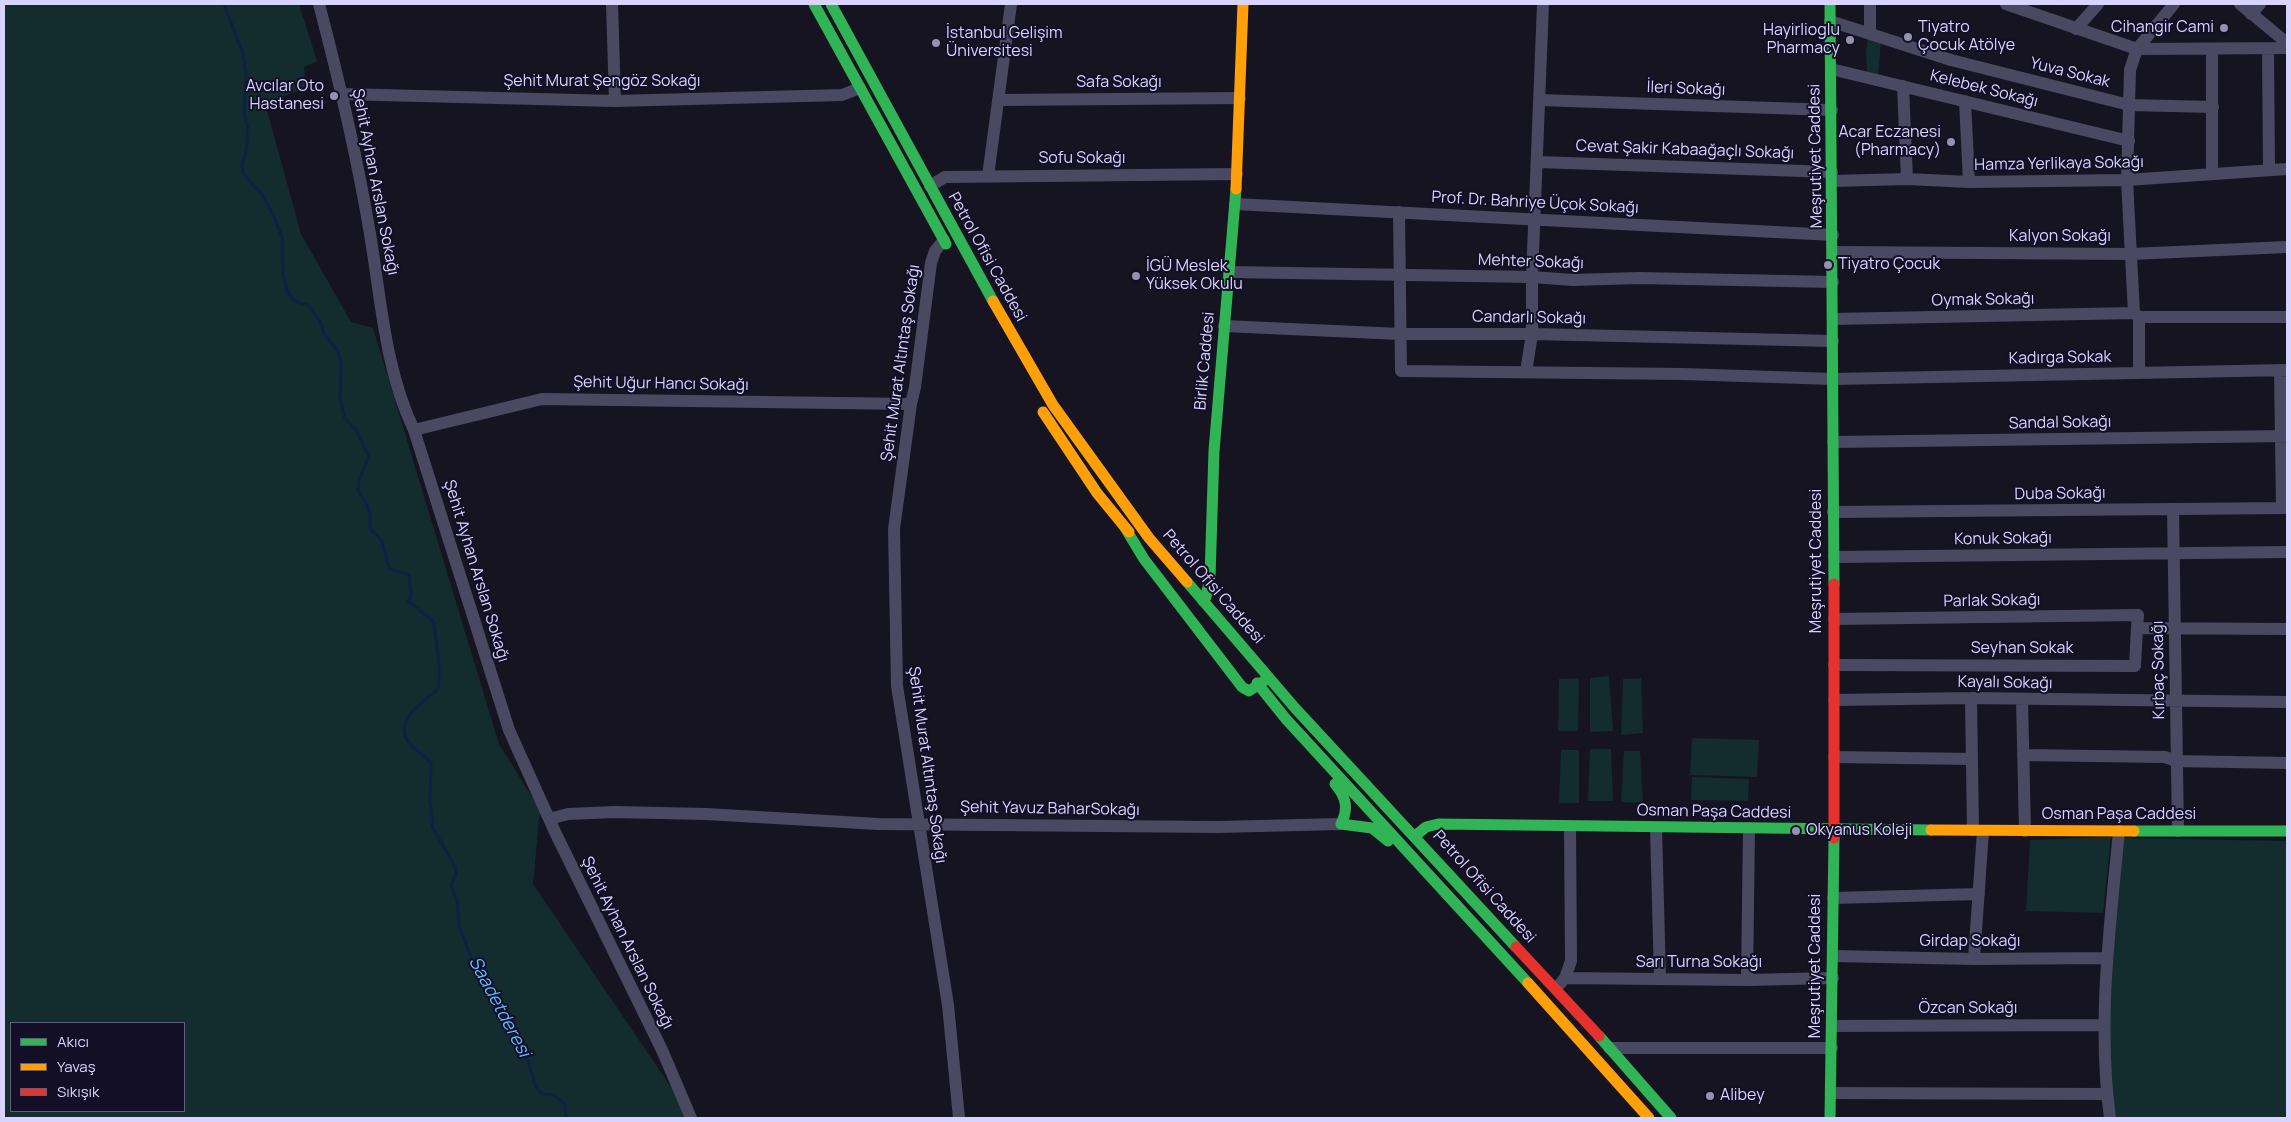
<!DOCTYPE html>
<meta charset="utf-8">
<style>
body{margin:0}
#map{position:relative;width:2291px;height:1122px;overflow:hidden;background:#161421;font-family:Manrope,sans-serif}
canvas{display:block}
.frame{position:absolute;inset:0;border:5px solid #d9d4ff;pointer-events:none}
.legend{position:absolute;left:10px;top:1022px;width:175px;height:90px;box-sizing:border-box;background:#130f26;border:1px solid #625e7d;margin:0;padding:6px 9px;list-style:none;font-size:15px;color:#d9d4ff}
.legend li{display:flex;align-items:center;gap:10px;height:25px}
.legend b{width:25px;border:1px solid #625e7d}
</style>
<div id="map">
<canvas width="2291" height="1122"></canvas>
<div class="frame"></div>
<ul class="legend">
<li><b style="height:6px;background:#30b455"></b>Akıcı</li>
<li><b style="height:6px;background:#ff9f0a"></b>Yavaş</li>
<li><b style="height:6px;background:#e5322d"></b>Sıkışık</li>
</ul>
</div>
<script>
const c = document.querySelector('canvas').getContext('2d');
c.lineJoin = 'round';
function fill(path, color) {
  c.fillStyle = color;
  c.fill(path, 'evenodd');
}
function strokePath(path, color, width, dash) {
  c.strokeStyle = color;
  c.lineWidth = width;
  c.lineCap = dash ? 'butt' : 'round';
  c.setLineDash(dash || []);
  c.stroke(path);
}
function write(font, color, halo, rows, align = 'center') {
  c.font = font + ' Manrope,sans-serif';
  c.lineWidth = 4;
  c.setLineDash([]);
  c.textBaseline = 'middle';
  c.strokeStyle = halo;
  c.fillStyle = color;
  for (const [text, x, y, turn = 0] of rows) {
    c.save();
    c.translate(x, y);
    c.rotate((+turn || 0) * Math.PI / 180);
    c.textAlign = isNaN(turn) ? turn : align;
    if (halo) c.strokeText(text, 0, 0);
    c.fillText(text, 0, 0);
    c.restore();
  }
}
fill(new Path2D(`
 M4 4H299L317 61 304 67 306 88 265 103 301 234 351 322 373 328 499 744 540 810 533 884 692 1118H4ZM11 1023H184V1111H11Z
 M1868 38 1881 41 1878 76 1867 74 1866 51Z
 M1609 676 1613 731 1590 732V678Z
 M1579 678 1578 731H1558L1559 679Z
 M1641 678 1643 733 1621 735 1623 679Z
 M1692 738 1759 740 1757 777 1690 775Z
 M1590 749H1611L1613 801H1588Z
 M1561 750H1579V803H1559Z
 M1624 751H1640L1643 803 1621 802Z
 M1692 777 1749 779 1748 801 1691 800Z
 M2111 837 2103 913 2026 911 2030 840Z
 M2124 838 2287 841V1118H2114L2109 1046 2115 920Z`), '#132c2d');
strokePath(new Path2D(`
 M224 4 243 54 246 74 244 113 248 129 246 151 242 164 243 173 263 196 273 214 282 237 283 274 288 293 296 302 308 305 320 321 324 334 338 351 341 362 340 399 345 418 357 432 369 457 359 479 358 491 367 505 370 515V529L382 541 389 568 409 575 411 595 408 601 434 622 440 672 438 689C425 701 393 720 408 741 414 749 424 756 431 763L430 801 433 828 455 867 456 874 451 885 457 902 459 926 478 975 523 1046 536 1087 542 1094 553 1095 565 1104 566 1118`), '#0d2144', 3);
strokePath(new Path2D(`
 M319 4C339 80 357 156 370 234 381 299 385 370 414 430L509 730 555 832 662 1050 691 1118
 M612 4 615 101
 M1870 4V34
 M2006 4 2137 49 2287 48
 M2240 4 2287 43
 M2251 14 2260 4
 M1830 21 1951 60 2129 105 2213 107
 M2076 29 2098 4
 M2268 49 2269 170
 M2212 50V173
 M1831 69 2129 141
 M1903 86 1907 179
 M342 94 615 101 842 95 860 88
 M998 100 1240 98
 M1539 100 1832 110
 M1965 101 1969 182
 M1537 162 1832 172
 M988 176 1011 4
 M1832 181 1907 179 1969 182 2127 180 2287 169
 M930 186 945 177 1237 174
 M1235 204 1833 235
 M1399 212 1401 371 1683 374 1833 379 2287 370
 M944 240 935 251 931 263 915 387 911 404 894 529 897 686 948 1005 959 1118
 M1833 252 2131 254 2287 247
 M1229 272 1532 277 1573 280 1639 278 1833 282
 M2139 317H2287
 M1833 319 2134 313
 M1224 326 1400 334H1532L1833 341
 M2280 370 2282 508
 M1526 372 1532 334V277L1543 4
 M2139 373V317L2134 313 2127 180 2130 70 2137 49 2174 4
 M414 430 542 399 911 404
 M1833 442 2287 436
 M2173 509 2178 831
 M1833 512 2287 508
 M1834 557 2287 552
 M1834 619 2138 615 2137 628
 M1834 665 2135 666 2137 628 2287 629
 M1971 698 1973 830
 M2022 699 2025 831
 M1834 700 1971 698 2287 702
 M2023 755 2165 757 2176 761 2287 763
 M1834 757 1972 759
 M549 819 568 814 614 812 706 814 878 824 1218 827 1341 824
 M1656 828 1660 979
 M1833 898 1979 894
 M1833 956 1974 959 2106 958
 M1974 959 1983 831
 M1565 978 1747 980 1833 978
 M1747 980 1749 828
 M1560 984 1565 978 1571 961 1570 827
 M1832 1026 2104 1025
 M1609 1048H1832
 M1831 1093 2107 1094
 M2110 1118C2097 1023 2110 926 2119 831`), '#4a4962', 12);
strokePath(new Path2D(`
 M814 4 946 244
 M831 4 993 301
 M1830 4 1834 584
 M1124 526 1144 559 1242 687 1249 691 1267 679
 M1187 582 1295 708 1516 947
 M1203 601 1206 597 1210 577 1214 451 1236 189
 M1257 683 1286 719 1528 983
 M1335 784C1346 797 1349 808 1341 824L1372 828 1388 841
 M2134 831H2287
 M1415 836 1426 827 1438 824 1931 830
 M1599 1036 1671 1118
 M1830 1118 1834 838`), '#30b455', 11);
strokePath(new Path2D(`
 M1236 189 1243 4
 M993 301 1053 405 1149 538 1187 582
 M1043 412 1097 493 1129 532
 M1931 830 2134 831
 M1528 983 1649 1118`), '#ff9f0a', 11);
strokePath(new Path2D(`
 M1834 838V584
 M1516 947 1599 1036`), '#e5322d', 11);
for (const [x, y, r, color] of [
 [2224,28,5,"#9591b1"],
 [1908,37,5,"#9591b1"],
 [1850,40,5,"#9591b1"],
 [936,43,5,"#9591b1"],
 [334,96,5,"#9591b1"],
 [1951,142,5,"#9591b1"],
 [1828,265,5,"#9591b1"],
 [1136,276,5,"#9591b1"],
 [1796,831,5,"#9591b1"],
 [1710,1096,5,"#9591b1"]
]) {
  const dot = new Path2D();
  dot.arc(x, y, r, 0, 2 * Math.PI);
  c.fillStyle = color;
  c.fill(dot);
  strokePath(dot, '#130f26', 2);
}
write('16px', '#d9d4ff', '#130f26', [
 ["Tiyatro",1918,28],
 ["Çocuk Atölye",1918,46],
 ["Cihangir Cami",2214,28,"right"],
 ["Hayirlioglu",1840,31,"right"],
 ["Pharmacy",1840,49,"right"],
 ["İstanbul Gelişim",946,34],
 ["Üniversitesi",946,52],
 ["Avcılar Oto",324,87,"right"],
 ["Hastanesi",324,105,"right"],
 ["Acar Eczanesi",1941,133,"right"],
 ["(Pharmacy)",1941,151,"right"],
 ["Tiyatro Çocuk",1838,265],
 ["İGÜ Meslek",1146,267],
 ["Yüksek Okulu",1146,285],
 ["Okyanus Koleji",1806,831],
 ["Alibey",1720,1096]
], 'left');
write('16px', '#d9d4ff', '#130f26', [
 ["Yuva Sokak",2070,73,14],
 ["Şehit Murat Şengöz Sokağı",602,82],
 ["Safa Sokağı",1119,83],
 ["İleri Sokağı",1686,89,2],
 ["Kelebek Sokağı",1984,89,14],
 ["Cevat Şakir Kabaağaçlı Sokağı",1685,150,2],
 ["Meşrutiyet Caddesi",1816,156,-91],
 ["Sofu Sokağı",1082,159],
 ["Hamza Yerlikaya Sokağı",2059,164,-1],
 ["Şehit Ayhan Arslan Sokağı",375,182,79],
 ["Prof. Dr. Bahriye Üçok Sokağı",1535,203,3],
 ["Kalyon Sokağı",2060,237],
 ["Petrol Ofisi Caddesi",987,257,61],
 ["Mehter Sokağı",1531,262,2],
 ["Oymak Sokağı",1983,300,-1],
 ["Candarlı Sokağı",1529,318,1],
 ["Kadırga Sokak",2060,358,-1],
 ["Birlik Caddesi",1205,361,-85],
 ["Şehit Murat Altıntaş Sokağı",901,363,-82],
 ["Şehit Uğur Hancı Sokağı",661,384,1],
 ["Sandal Sokağı",2060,423,-1],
 ["Duba Sokağı",2060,494,-1],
 ["Konuk Sokağı",2003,539,-1],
 ["Meşrutiyet Caddesi",1817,561,-90],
 ["Şehit Ayhan Arslan Sokağı",476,571,73],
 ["Petrol Ofisi Caddesi",1213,587,49],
 ["Parlak Sokağı",1992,601,-1],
 ["Seyhan Sokak",2022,649],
 ["Kırbaç Sokağı",2159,670,-91],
 ["Kayalı Sokağı",2005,683,1],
 ["Şehit Murat Altıntaş Sokağı",927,765,82],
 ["Şehit Yavuz BaharSokağı",1050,809,1],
 ["Osman Paşa Caddesi",1714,812,1],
 ["Osman Paşa Caddesi",2119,815],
 ["Petrol Ofisi Caddesi",1484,887,48],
 ["Girdap Sokağı",1970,942],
 ["Şehit Ayhan Arslan Sokağı",627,943,64],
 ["Sarı Turna Sokağı",1699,963],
 ["Meşrutiyet Caddesi",1816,966,-90],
 ["Özcan Sokağı",1968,1009]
]);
write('italic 18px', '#62b6ff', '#130f26', [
 ["Saadetderesi",499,1007,62]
]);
</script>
